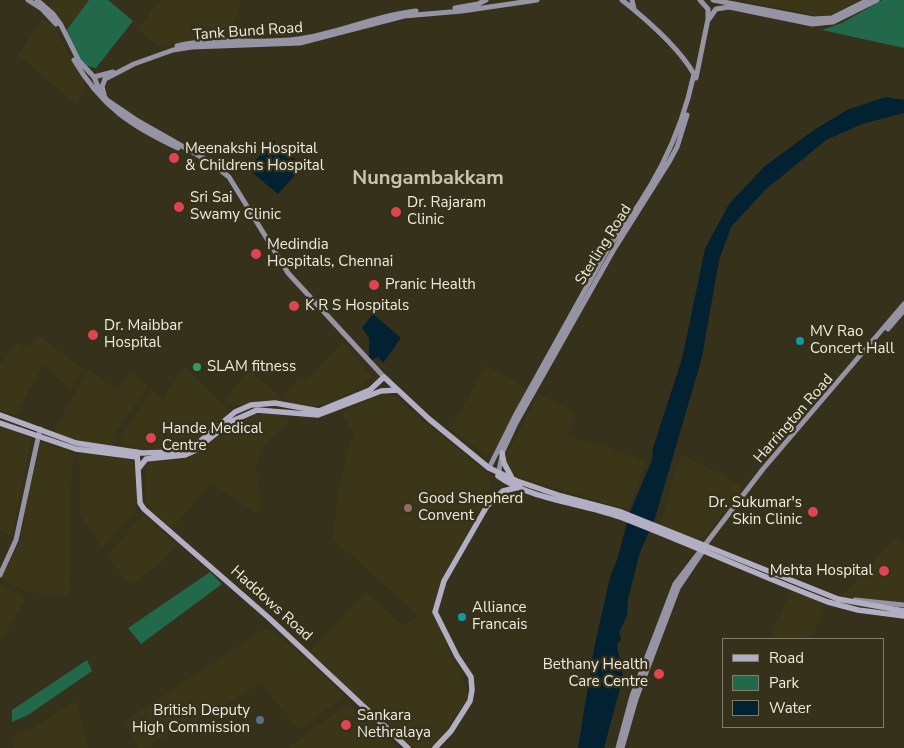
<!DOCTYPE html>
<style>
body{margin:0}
#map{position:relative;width:904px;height:748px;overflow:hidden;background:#35311b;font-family:"Nunito Sans",sans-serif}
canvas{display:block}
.legend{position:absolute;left:722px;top:638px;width:162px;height:90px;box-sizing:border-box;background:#35311b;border:1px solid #7f7c69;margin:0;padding:6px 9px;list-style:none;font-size:15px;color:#efecdf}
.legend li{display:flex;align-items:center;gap:10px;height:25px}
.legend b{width:25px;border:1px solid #7f7c69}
</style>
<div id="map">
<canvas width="904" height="748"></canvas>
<ul class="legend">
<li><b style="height:6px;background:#b2aec4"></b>Road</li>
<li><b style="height:14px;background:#22694c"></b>Park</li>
<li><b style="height:14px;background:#022131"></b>Water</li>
</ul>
</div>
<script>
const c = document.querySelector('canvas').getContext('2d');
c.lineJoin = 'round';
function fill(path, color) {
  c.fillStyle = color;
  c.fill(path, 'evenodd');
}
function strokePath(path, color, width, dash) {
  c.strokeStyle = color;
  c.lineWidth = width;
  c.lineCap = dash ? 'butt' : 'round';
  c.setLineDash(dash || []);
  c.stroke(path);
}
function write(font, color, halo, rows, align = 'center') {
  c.font = font + ' "Nunito Sans",sans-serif';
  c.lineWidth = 5;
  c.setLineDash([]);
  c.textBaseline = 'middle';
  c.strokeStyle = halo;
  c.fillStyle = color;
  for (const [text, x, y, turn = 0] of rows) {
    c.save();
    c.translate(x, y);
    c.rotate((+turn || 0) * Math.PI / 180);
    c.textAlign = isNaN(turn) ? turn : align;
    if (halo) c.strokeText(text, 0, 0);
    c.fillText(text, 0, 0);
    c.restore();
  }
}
fill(new Path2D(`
 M54 0H89L66 31 49 5Z
 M161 0H239L241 4 232 29 228 34 159 47 137 29Z
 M742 0H860L832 16H816Z
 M43 18 55 27 84 84V90L77 105 18 55Z
 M39 335 80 367 81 371 70 390 43 364 16 416 0 410V361L3 363 15 342 28 348Z
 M342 342 371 376 366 382 333 403 307 407 292 404 285 396 299 377 307 381Z
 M486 365 529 389 493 452 486 456 451 428Z
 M184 366 227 409 228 413 192 444 179 449 154 450 120 446 123 434 152 390 163 399Z
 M89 369 118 391 130 372 148 386 118 428 111 445 78 441 55 433V428Z
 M249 370 279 395 281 400 233 406 225 398Z
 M385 394 395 397 489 475 490 484 486 499 445 574 431 611 467 688 468 698 442 736 431 748 412 747 309 652 366 592 402 625 419 616 333 539 337 499 350 439 355 436 341 413 375 396Z
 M539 394 576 413 566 436 609 447 646 463 628 510 516 476 508 472 504 460Z
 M260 407 291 421 264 445 259 458 256 468 261 502 257 514 211 483 172 529 149 508 146 501 145 467 150 462 181 459 205 448 226 431 241 414Z
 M0 426 32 439 11 536 0 531Z
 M43 443 72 452 69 592 66 596 27 592 1 579 22 537 29 491 40 445Z
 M79 453 132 460 136 466V511L102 548 80 515Z
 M681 454 724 475 744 488 705 536 698 539 668 530 660 525Z
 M143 515 177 545 161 563 130 585 107 555Z
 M895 538 904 546V602L842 596Z
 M0 585 26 598 0 643Z
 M791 591 826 605 811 639H768Z
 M264 629 273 630 301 655 342 693V698L299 730 260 683 222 707 143 748H138L125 721Z
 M75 701 89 748H14L12 737 33 728Z
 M348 703 398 748H288Z`), '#3b3618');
fill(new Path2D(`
 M89 0H108L133 21 96 68C78 67 73 46 66 31Z
 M882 0H904V48L822 30 842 23Z
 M210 572 222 584 141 644 128 628Z
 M87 660 92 671 28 715 12 722V710Z`), '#22694c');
fill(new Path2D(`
 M886 97 904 100V113L862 124 826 140 765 190 731 227 719 260 702 357 655 518 640 552 628 599 627 616 619 632 621 639 617 645 623 677 604 748H578L594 649 610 577 617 560 630 512 652 460 653 448 682 359 705 249 729 204 765 166 814 130 847 110Z
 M273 140 303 166 278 194 248 169Z
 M373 314 401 338 383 363 378 357 372 360 369 358V338L362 328Z`), '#022131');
strokePath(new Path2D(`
 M28 0 42 9 56 24
 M37 0 53 14 61 25 79 61 94 77 99 89 107 100 138 121 210 162 229 177 288 273 384 377
 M632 0 634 9
 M713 0 813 19 832 18 868 0
 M455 8 478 4 486 0
 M709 19 716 9 729 7 812 24 833 22 877 0
 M177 46C217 36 258 45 298 39 338 34 376 15 416 11
 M74 60C101 106 131 126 178 148
 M94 77 113 72
 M696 78 708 19V9L700 0
 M104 94 102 87 105 79 134 64 173 50 192 47 300 43 404 16 462 11 537 0
 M888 329 904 310
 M489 468 515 416 610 245C651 192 680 140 694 74 679 48 646 19 622 0
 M498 475 503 451 516 423 613 251 669 162 677 147 687 115
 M0 575 16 540 40 429
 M855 600 904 605
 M618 748 632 696 675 584 763 469 904 304
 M622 748 636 699 678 588 705 548`), '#9693a4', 5);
strokePath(new Path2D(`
 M0 415 76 443 142 453 179 452 193 447 235 412 251 405 275 403 319 411 370 390 384 377 429 419 489 468 517 481 561 496 621 512 838 599 904 611
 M0 423 76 449 137 457
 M137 452 140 503 144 509 269 618 408 748
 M502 453 504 463 512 478
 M138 469 146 459 185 455 194 451 230 422 257 410 318 415 381 391 397 390
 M498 476C531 500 582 503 620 517 690 544 758 575 828 602L858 610 904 616
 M435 748 451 731 470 701 472 690 471 677 457 656 435 612 444 581 487 506 503 491 520 487`), '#b2aec4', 5.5);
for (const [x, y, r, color] of [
 [174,158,6,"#e0444e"],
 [179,207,6,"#e0444e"],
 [396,212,6,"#e0444e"],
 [256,254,6,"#e0444e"],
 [374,285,6,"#e0444e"],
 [294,306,6,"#e0444e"],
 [93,335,6,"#e0444e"],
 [800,341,5,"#0f9aa8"],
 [197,367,5,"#2e9e5b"],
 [151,438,6,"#e0444e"],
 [408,508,5,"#8d6e63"],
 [813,512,6,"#e0444e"],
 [884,571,6,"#e0444e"],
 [462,617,5,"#0f9aa8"],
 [659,674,6,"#e0444e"],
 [260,720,5,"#5c6f8a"],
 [346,725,6,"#e0444e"]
]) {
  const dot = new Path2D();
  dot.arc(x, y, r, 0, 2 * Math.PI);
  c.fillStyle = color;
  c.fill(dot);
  strokePath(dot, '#35311b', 2);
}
write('15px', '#efecdf', '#35311b', [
 ["Tank Bund Road",248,32,-4],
 ["Sterling Road",604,245,-58],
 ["Harrington Road",794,419,-49],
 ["Haddows Road",271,604,42]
]);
write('15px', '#efecdf', '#35311b', [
 ["Meenakshi Hospital",185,149],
 ["& Childrens Hospital",185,166],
 ["Sri Sai",190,198],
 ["Swamy Clinic",190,215],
 ["Dr. Rajaram",407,203],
 ["Clinic",407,220],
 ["Medindia",267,245],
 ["Hospitals, Chennai",267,262],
 ["Pranic Health",385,285],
 ["K R S Hospitals",305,306],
 ["Dr. Maibbar",104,326],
 ["Hospital",104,343],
 ["MV Rao",810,332],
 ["Concert Hall",810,349],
 ["SLAM fitness",207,367],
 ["Hande Medical",162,429],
 ["Centre",162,446],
 ["Good Shepherd",418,499],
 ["Convent",418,516],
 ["Dr. Sukumar's",802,503,"right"],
 ["Skin Clinic",802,520,"right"],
 ["Mehta Hospital",873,571,"right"],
 ["Alliance",472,608],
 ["Francais",472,625],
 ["Bethany Health",648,665,"right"],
 ["Care Centre",648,682,"right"],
 ["British Deputy",250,711,"right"],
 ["High Commission",250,728,"right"],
 ["Sankara",357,716],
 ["Nethralaya",357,733]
], 'left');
write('bold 20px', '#c9c5aa', '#35311b', [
 ["Nungambakkam",428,179]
]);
</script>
